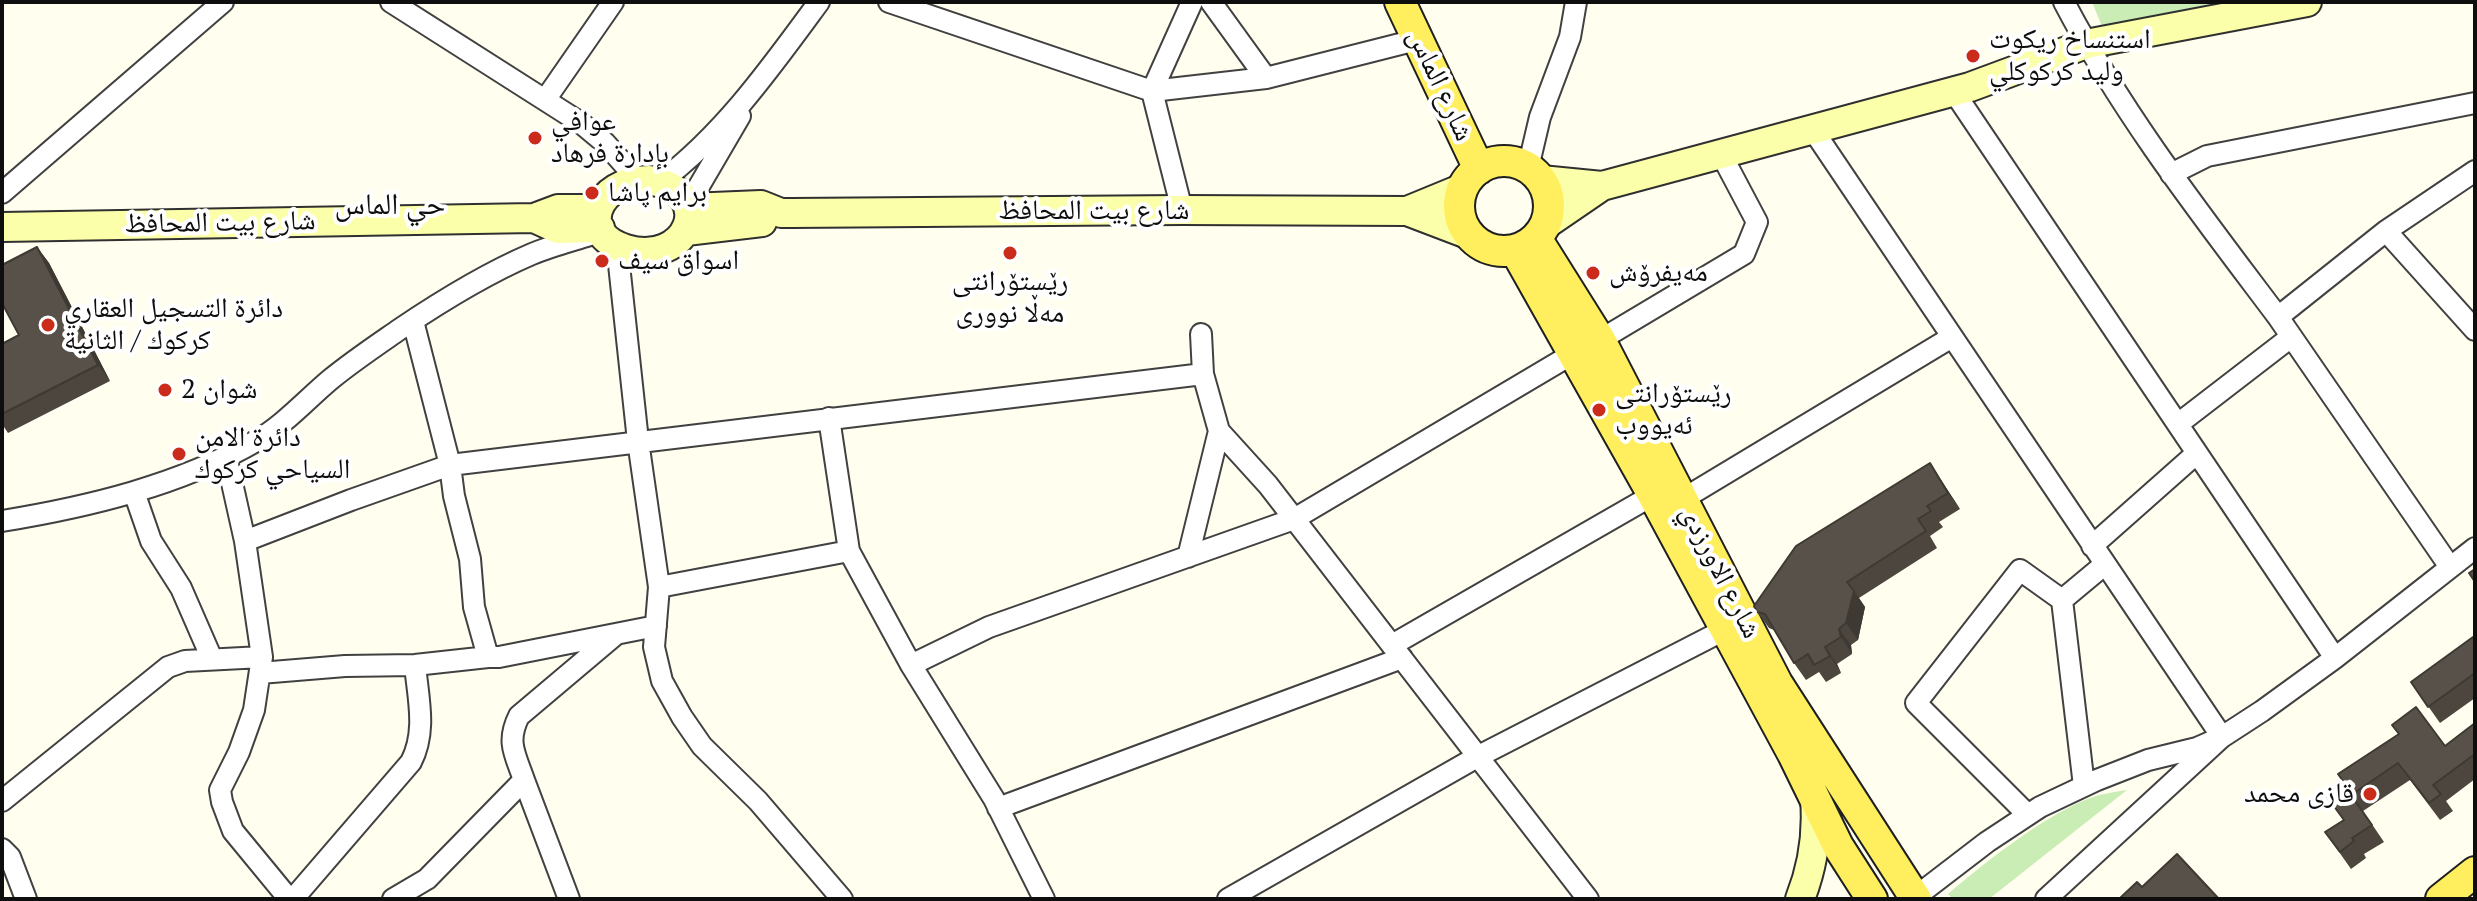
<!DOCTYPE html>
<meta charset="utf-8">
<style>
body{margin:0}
#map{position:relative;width:2477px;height:901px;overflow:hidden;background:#fffeef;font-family:"PT Serif",serif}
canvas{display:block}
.frame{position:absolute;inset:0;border:4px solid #0e0e0e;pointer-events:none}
</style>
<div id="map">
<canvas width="2477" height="901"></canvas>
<div class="frame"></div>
</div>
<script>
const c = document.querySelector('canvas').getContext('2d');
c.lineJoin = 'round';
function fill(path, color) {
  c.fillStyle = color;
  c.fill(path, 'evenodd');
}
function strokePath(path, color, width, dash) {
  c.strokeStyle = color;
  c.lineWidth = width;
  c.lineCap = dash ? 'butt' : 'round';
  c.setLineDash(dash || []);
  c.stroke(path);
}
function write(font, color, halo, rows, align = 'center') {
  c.font = font + ' "PT Serif","Noto Naskh Arabic",serif';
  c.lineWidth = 8;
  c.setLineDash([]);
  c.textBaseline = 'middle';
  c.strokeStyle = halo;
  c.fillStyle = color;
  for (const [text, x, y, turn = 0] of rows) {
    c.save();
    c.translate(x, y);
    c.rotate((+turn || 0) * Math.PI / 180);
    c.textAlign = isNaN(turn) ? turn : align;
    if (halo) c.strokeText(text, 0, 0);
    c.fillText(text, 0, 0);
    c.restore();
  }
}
fill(new Path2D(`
 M2092 2H2237L2103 29Z
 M2127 790 1989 899H1953L1948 894C1985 862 2045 815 2090 798 2101 794 2114 792 2127 790Z`), '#caedb5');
const street = new Path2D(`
 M391 2 581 123 605 143 638 180
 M889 2 1152 91 1266 78 1420 39
 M1211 2 1266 78
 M2064 2C2123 115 2202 216 2278 317L2386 231 2475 330
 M1954 92 2335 658
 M545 100 613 2
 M1813 130 2222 737 2046 899
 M1528 168 1540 117 1570 37 1576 2
 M2171 174 2207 156 2475 103
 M660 182C724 134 772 66 819 2
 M2 193 223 2
 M688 205 740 116
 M1182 210 1152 91 1192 2
 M2386 231 2475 171
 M617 246 638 441 659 587 849 551
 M2278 317 2450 567
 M413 321 450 465 454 496 470 559 474 607 488 657H499L656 626
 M1201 334 1203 374 1219 431 1268 485 1588 899
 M1600 340 1744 254 1757 222 1721 154
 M829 418 849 551 911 665
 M2178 424 2291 337
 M226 456 245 541 262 657 254 710 239 752 220 790 222 802 233 831 289 899
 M134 492 151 541 181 588 212 659
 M1683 499 1952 337
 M2 521C88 507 180 485 256 441 284 425 307 399 331 379 353 361 377 345 400 329 443 300 485 274 532 254 551 246 571 241 590 235
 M245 541 351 500 450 465 1203 374
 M2092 546 2197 453
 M1188 557 1219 431
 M659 587 654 647 662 681 682 717 702 746 758 801 842 899
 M2062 600 2104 565
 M1392 645 1653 495
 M260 673 345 666 415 665 488 657
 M524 780 569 899
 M2 801 168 667 185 661 262 657
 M998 808 1402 658
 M2028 815 1916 703 2020 570 2062 600 2084 786
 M2 849 10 857 26 899
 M1914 898 1987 842 2040 807 2097 780 2148 760 2197 748 2222 737 2262 711 2335 658 2475 548
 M293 899 411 762C427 731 418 698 415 665
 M393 899 427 879 524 780C515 754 506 742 519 716L615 635
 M1044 899 994 799 911 665 989 627 1294 519 1574 353
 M1228 899 1477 757 1724 630`);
const secondary = new Path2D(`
 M649 180C721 193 686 268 626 249 575 234 596 180 649 180Z
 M1541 180 1602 186
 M689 208 761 205 781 213H791L1182 210 1407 211 1463 188
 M1407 211 1470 235
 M534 218 558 229 600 228
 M1545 225 1602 186 1970 87 2086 44 2307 2
 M2 227 534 218 558 209H598
 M686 231 762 222
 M1800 899C1813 866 1818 835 1815 799`);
const primary = new Path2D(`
 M1400 2 1479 169
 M1459 206a45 45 0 1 1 90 0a45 45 0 1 1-90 0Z
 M1536 238 1600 340 1777 683 1916 899
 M1515 250 1653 495 1793 754 1838 846 1872 899
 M2441 899 2475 872`);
strokePath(street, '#414141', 24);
strokePath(secondary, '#303030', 32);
strokePath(primary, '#1f1f1f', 34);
strokePath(street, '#fff', 20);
strokePath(secondary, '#fcffaa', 28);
strokePath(primary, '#ffef5f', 30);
fill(new Path2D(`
 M37 247 49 263 110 381 8 433 2 424V344L19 335Z
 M1941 480 1960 509 1939 522 1943 527 1930 536 1937 548 1859 598 1865 607 1858 640 1851 645 1852 654 1837 664 1841 673 1826 682 1819 672 1806 680 1794 663 1774 630 1769 628 1757 612Z
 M2475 640V698L2440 723 2411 682Z
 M2475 723V779L2446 801 2453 811 2440 820 2410 780 2363 811 2384 842 2364 854 2366 858 2351 869 2325 832 2344 820 2343 781 2445 746Z`), '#4c463f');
fill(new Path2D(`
 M37 247 49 263 110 381 98 365Z
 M1930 463 1941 480 1960 509 1948 493Z
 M1854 591 1865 607 1858 640 1846 623Z
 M1839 629 1851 645 1852 654 1841 637Z
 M1825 647 1837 664 1841 673 1830 656Z`), '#3e3933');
const building = new Path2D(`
 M37 247 98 365 2 414V344L19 335 2 303V265Z
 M1930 463 1948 493 1927 506 1931 511 1918 519 1926 531 1847 582 1854 591 1846 623 1839 629 1841 637 1825 647 1830 656 1814 665 1808 654 1794 663 1765 614 1757 612 1754 606 1796 546Z
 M2475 569V582L2469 573Z
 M2473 637 2475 640V673L2428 707 2411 682Z
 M2416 707 2445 746 2475 723V754L2433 785 2441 794 2429 803 2398 763 2351 795 2372 825 2352 838 2354 841 2340 852 2325 832 2344 820 2325 794 2343 781 2338 774 2399 734 2392 725Z
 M2177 854 2219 899H2119L2137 882 2142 887Z`);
fill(building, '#585149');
strokePath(building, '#3e3933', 2);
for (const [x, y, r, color] of [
 [1973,56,8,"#ca2b1a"],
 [535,138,8,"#ca2b1a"],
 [592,193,8,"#ca2b1a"],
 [1010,253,8,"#ca2b1a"],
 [602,261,8,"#ca2b1a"],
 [1593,273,8,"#ca2b1a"],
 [48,325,8,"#ca2b1a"],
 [165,390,8,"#ca2b1a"],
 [1599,410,8,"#ca2b1a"],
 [179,454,8,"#ca2b1a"],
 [2370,794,8,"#ca2b1a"]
]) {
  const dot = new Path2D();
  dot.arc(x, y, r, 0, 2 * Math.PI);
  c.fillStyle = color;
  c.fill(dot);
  strokePath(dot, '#fff', 3);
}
write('28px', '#0e0e0e', '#fff', [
 ["استنساخ ريكوت",1989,40],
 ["وليد كركوكلي",1989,72],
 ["عوافي",551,122],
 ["بإدارة فرهاد",551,154],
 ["برایم پاشا",608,193],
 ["اسواق سيف",618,261],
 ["مەیفرۆش",1609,273],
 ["رێستۆرانتی",1010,282,"center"],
 ["مەڵا نووری",1010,314,"center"],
 ["دائرة التسجيل العقاري",64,309],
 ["كركوك / الثانية",64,341],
 ["شوان 2",181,390],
 ["رێستۆرانتی",1615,394],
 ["ئەیووب",1615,426],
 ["دائرة الامن",195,438],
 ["السياحي كركوك",195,470],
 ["قازی محمد",2354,794,"right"]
], 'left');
write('28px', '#0e0e0e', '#fff', [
 ["شارع الماس",1440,85,65],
 ["شارع بيت المحافظ",1094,211],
 ["شارع بيت المحافظ",220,223,-1],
 ["شارع الاورزدي",1720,572,63]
]);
write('30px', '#0e0e0e', '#fff', [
 ["حي الماس",390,205]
]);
</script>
